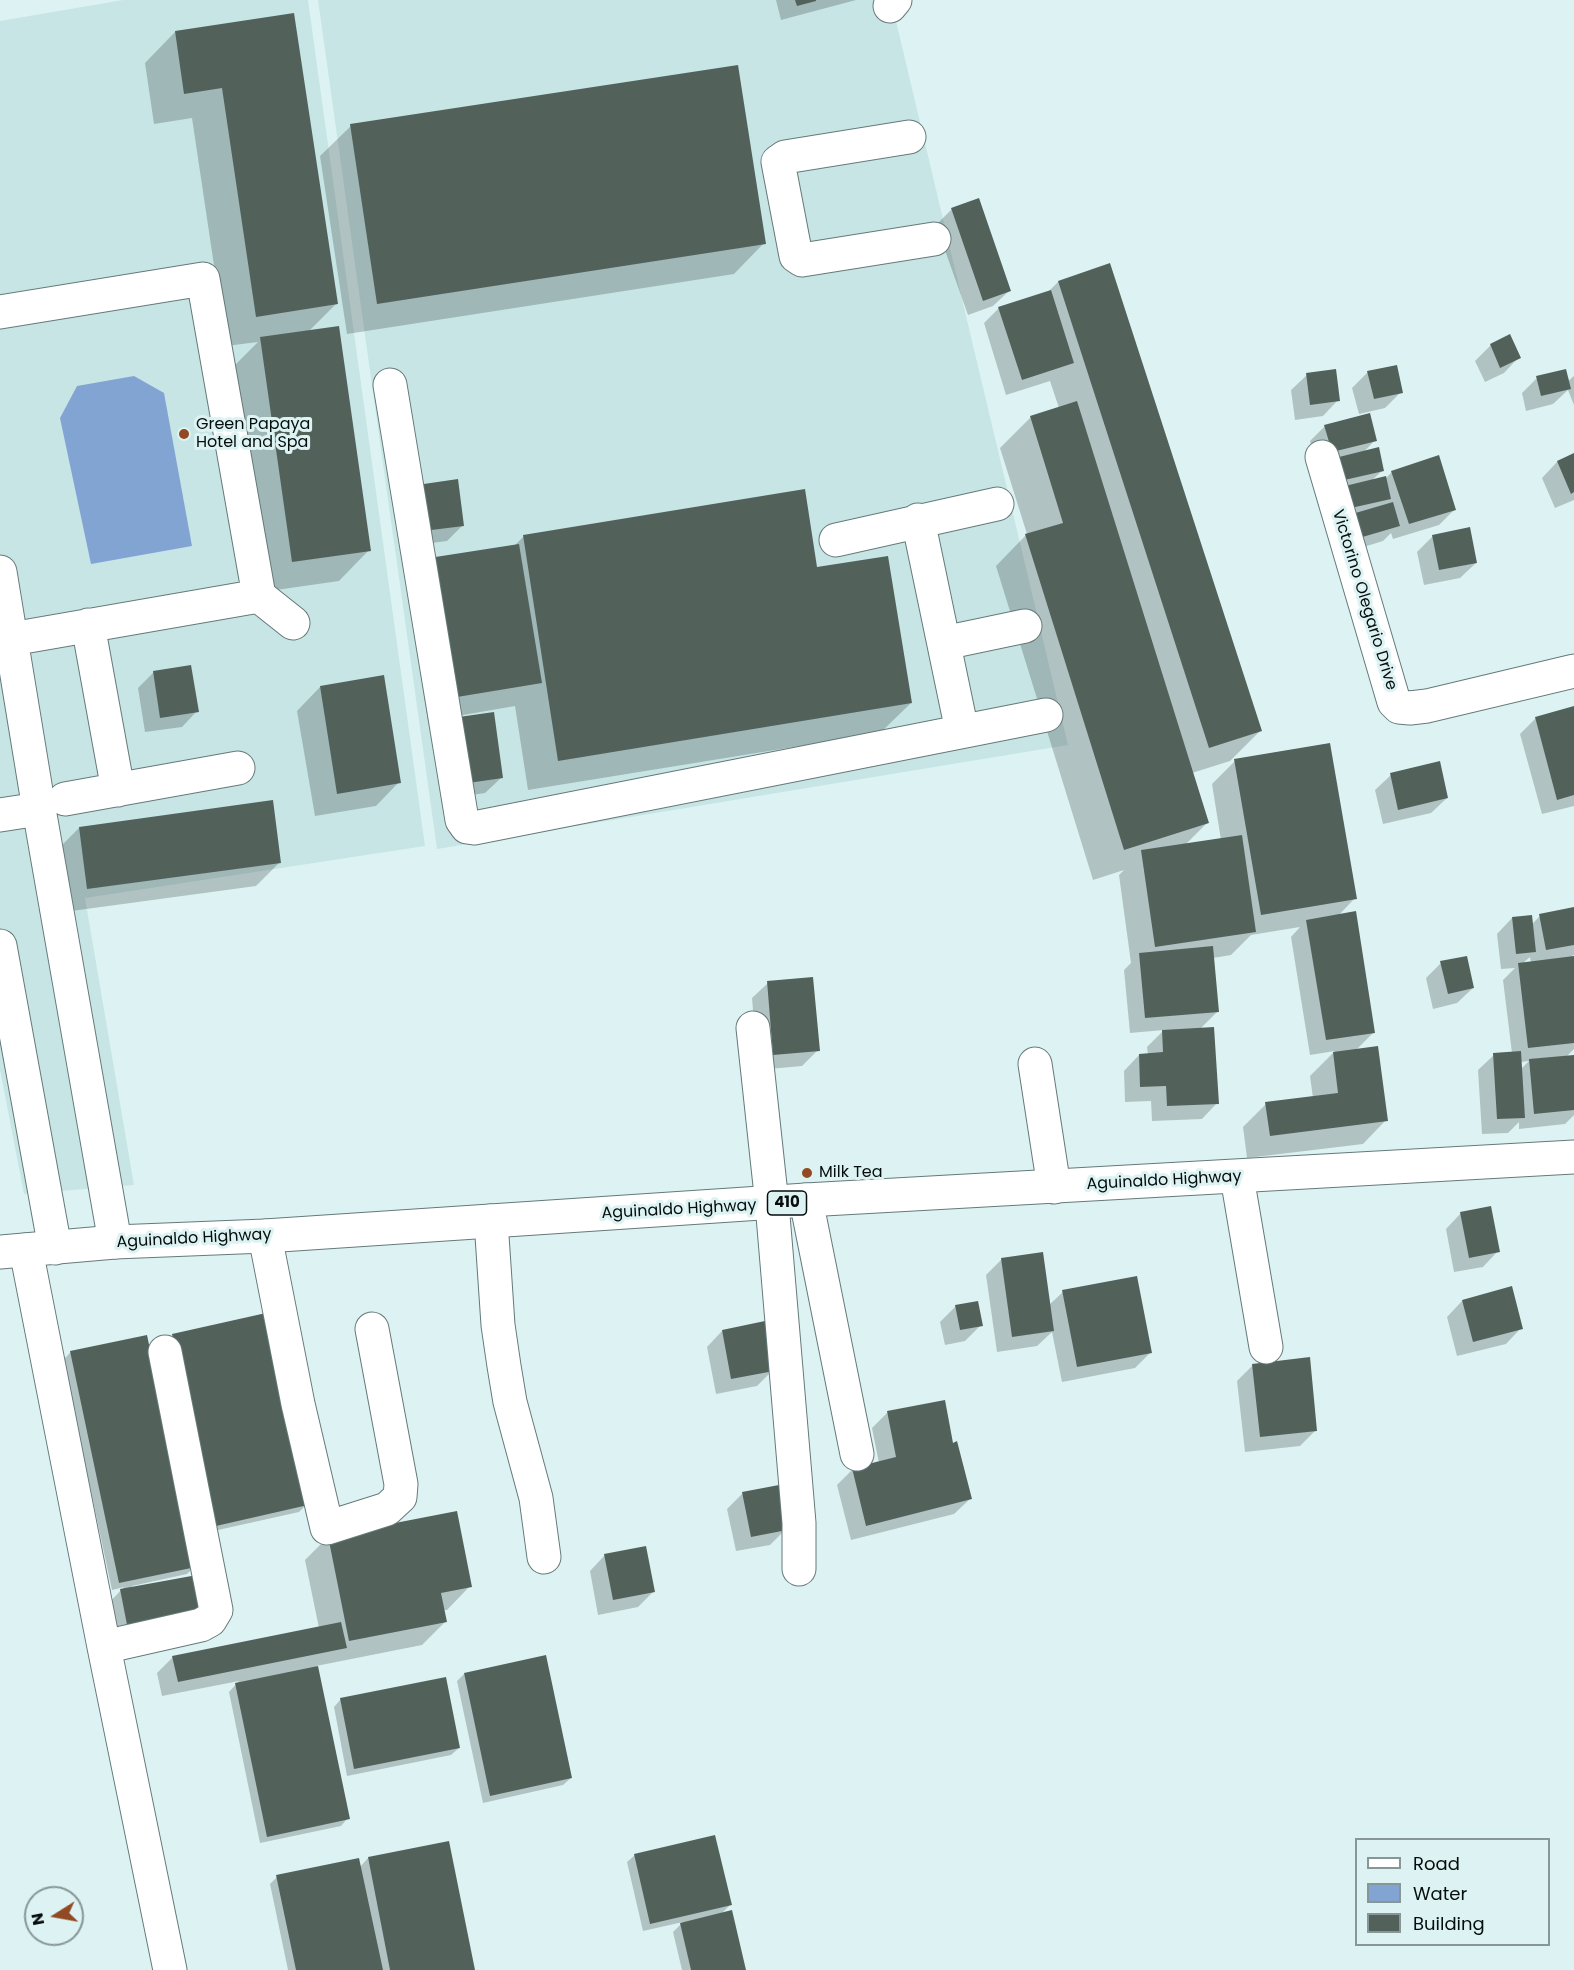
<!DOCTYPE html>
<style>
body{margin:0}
#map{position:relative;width:1574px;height:1970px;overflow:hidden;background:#ddf3f3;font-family:Poppins,sans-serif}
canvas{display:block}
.legend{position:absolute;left:1355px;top:1838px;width:195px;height:108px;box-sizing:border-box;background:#ddf3f3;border:2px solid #879797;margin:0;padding:8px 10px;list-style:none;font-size:18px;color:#060d0d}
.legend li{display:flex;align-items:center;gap:12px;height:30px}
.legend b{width:30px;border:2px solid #879797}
.north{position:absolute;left:24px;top:1886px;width:60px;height:60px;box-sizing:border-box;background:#ddf3f3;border:2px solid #879797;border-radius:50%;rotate:259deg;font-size:16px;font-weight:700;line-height:24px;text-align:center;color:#060d0d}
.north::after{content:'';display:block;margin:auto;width:21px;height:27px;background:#914a24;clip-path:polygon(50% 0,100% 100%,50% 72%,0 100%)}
</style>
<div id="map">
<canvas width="1574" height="1970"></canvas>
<ul class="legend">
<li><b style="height:8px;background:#fff"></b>Road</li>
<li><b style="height:16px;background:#82a4d3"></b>Water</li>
<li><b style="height:16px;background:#52625b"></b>Building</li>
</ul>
<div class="north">N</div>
</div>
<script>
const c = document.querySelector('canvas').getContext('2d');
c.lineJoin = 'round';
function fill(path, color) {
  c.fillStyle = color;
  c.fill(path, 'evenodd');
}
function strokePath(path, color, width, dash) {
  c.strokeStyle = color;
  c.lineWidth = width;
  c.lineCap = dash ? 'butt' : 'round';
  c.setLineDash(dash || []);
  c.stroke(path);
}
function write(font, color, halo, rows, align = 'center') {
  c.font = font + ' Poppins,sans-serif';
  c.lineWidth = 6;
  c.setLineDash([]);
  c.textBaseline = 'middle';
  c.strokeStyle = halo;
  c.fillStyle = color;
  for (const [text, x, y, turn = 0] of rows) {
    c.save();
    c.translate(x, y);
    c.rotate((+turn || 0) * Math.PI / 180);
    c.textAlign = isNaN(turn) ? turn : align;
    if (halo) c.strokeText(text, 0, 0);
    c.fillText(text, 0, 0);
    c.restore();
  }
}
fill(new Path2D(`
 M123 0H308L425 846 85 898 134 1185 24 1194 0 1070V21Z
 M318 0H891L1068 745 437 849Z`), '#c7e5e5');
fill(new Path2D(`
 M134 376 164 393 192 546 91 564 60 418 77 386Z`), '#82a4d3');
fill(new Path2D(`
 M776 0H856L781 20Z
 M293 15 336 304 308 332 369 550 339 581 262 592 231 369 258 342 226 346 192 118 154 124 145 63 175 32Z
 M351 126 764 243 734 274 347 334 320 156Z
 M952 209 1009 291 993 306 968 315 936 225Z
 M1109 265 1261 730 1230 761 1192 773 1207 823 1185 845 1221 840 1212 784 1235 761 1355 898 1338 916 1374 1032 1356 1050 1386 1120 1363 1144 1247 1158 1243 1127 1266 1104 1313 1098 1310 1076 1335 1051 1310 1055 1291 937 1300 927 1251 935 1231 955 1213 958 1217 1012 1200 1029 1217 1103 1202 1119 1152 1121 1151 1101 1125 1102 1124 1071 1139 1055H1148L1147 1047 1164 1030 1130 1033 1124 970 1131 963 1119 875 1124 870 1093 880 996 566 1027 534 1000 448 1031 417 1059 408 1050 381 1006 395 984 323 999 308 1048 292 1058 282Z
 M1491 345 1519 357 1504 373 1485 382 1475 361Z
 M1368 372 1401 392 1385 408 1359 414 1352 388Z
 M1307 375 1338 400 1323 416 1295 420 1291 390Z
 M1574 376V405L1568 390 1553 404 1526 411 1522 393 1537 378 1567 382Z
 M1325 426 1375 440 1363 453 1383 470 1371 481 1386 478 1392 472 1454 510 1439 525 1393 539 1391 533 1383 541 1344 553 1310 441Z
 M1574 454V500L1555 508 1542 478 1557 462Z
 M402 502 463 525 447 541 408 546Z
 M524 536 816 569 911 703 880 733 528 790 515 706 428 721 406 583 514 546Z
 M1433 536 1476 563 1460 578 1424 585 1417 552Z
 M154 672 197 711 182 727 145 732 138 688Z
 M320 687 399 782 376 806 315 816 297 711Z
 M1574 708V806L1542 814 1520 734 1536 718Z
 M453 720 501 778 485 793 446 799Z
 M1391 775 1447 798 1431 813 1383 824 1375 790Z
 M79 828 280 862 256 886 64 912 56 851Z
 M1574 909V955L1572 956 1574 1049 1566 1057 1574 1056V1115L1565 1124 1519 1129V1122L1508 1133 1482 1134 1478 1070 1494 1055 1512 1053 1503 980 1515 968 1501 969 1497 934 1512 918 1531 925 1540 916ZM1530 957 1531 963 1522 964ZM1529 1061 1521 1069V1062Z
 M1441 963 1473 988 1457 1003 1433 1009 1426 978Z
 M768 983 818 1050 802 1066 758 1070 752 998Z
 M1461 1213 1498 1251 1483 1267 1454 1272 1446 1229Z
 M1002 1259 1049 1305 1063 1292 1151 1352 1135 1368 1062 1382 1052 1332 1037 1346 997 1352 986 1275Z
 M1462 1301 1521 1328 1506 1344 1457 1356 1447 1317Z
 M956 1306 981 1325 965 1341 945 1345 940 1322Z
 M722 1331 773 1370 757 1386 716 1394 707 1347Z
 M173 1336 307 1504 299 1512 209 1532 166 1343Z
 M71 1352 194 1567 187 1574 132 1586V1588L196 1577 113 1645 106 1606 124 1587 112 1590 63 1360Z
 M1253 1365 1316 1430 1300 1446 1245 1452 1237 1381Z
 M887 1413 952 1445 970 1499 954 1514 851 1540 837 1485 853 1469 879 1463 872 1428Z
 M743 1493 786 1529 770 1545 736 1551 727 1509Z
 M328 1537 470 1586 447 1610H443L445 1622 422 1645 316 1666 348 1818 341 1826 260 1843 229 1692 239 1681 162 1696 157 1673 173 1657 319 1628 305 1560Z
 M605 1555 654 1591 638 1607 598 1615 590 1571Z
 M464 1674 571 1778 563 1785 483 1803 457 1681Z
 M341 1699 459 1748 451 1755 347 1776 334 1707Z
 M448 1842 473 1970H288L270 1884 277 1877 360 1867 368 1858Z
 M635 1855 730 1905 721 1914 745 1970H682L673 1932 683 1922 643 1931 627 1862Z`), '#0003');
fill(new Path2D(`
 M795 0H816V1L797 6Z
 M294 13 338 304 256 317 222 88 184 94 175 31Z
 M738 65 766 244 377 304 350 124Z
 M979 198 1011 291 983 301 951 208Z
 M1110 263 1262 731 1209 748 1058 281Z
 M1051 290 1074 363 1022 380 998 307Z
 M339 326 371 551 292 562 260 337Z
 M1510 334 1521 358 1500 368 1490 344Z
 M1397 365 1403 393 1374 399 1367 371Z
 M1336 369 1340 401 1310 405 1306 373Z
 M1566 369 1571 389 1541 396 1536 376Z
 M1077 401 1209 823 1124 850 1025 534 1063 523 1030 416Z
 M1370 413 1377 441 1332 452 1324 425Z
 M1379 447 1384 471 1340 481 1335 458Z
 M1574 453V492L1571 494 1557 461Z
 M1439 455 1456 510 1409 524 1391 471Z
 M1386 476 1391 499 1351 508 1345 486Z
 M458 479 464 526 423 531 417 485Z
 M805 489 817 567 888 556 912 703 558 761 523 535Z
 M1393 502 1400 526 1359 538 1352 514Z
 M1470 527 1477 563 1439 570 1432 535Z
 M519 544 542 683 451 698 429 558Z
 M191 665 199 712 160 718 153 671Z
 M384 675 401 783 337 794 320 686Z
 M1574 706V795L1557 800 1535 717Z
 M494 712 503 778 461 784 452 718Z
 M1330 743 1357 899 1261 915 1234 759Z
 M1440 761 1448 798 1398 810 1390 773Z
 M273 800 281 863 87 889 79 827Z
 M1242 835 1256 932 1155 947 1141 850Z
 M1574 907V945L1546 950 1539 914Z
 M1356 911 1375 1033 1326 1040 1306 920Z
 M1532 915 1536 952 1516 954 1512 917Z
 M1213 946 1219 1012 1145 1018 1139 953Z
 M1467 956 1474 988 1448 994 1440 961Z
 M1574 956V1043L1528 1048 1518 963Z
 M813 977 820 1051 773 1055 767 981Z
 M1214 1027 1219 1104 1167 1106 1166 1086 1140 1087 1139 1054 1163 1052 1162 1030Z
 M1378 1046 1388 1121 1270 1136 1265 1102 1338 1093 1333 1052Z
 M1521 1051 1525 1118 1497 1119 1493 1053Z
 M1574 1055V1110L1534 1114 1529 1059Z
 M1491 1206 1500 1252 1469 1258 1460 1212Z
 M1043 1252 1054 1331 1012 1337 1001 1258Z
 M1137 1276 1152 1353 1077 1367 1062 1290Z
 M1512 1286 1523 1329 1473 1342 1462 1300Z
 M978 1301 983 1326 960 1330 955 1305Z
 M266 1313 308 1505 216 1526 172 1334Z
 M765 1321 774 1371 731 1379 722 1330Z
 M147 1335 196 1567 119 1583 70 1351Z
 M1310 1357 1317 1431 1260 1437 1252 1364Z
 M945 1400 953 1443 957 1441 972 1499 866 1526 852 1468 896 1457 887 1411Z
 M779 1485 787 1530 751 1537 742 1492Z
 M457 1511 472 1587 441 1593 447 1622 349 1641 328 1536Z
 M646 1546 655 1592 613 1600 604 1554Z
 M197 1575 205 1616 128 1630 120 1589Z
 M341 1622 347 1648 178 1682 172 1656Z
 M546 1655 572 1778 490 1796 464 1673Z
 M318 1666 350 1819 267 1837 235 1683Z
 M446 1677 460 1748 354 1769 340 1698Z
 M715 1835 732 1905 650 1924 634 1854Z
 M449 1841 475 1970H390L368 1857Z
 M359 1858 383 1970H296L276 1875Z
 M732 1910 746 1970H691L680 1923Z`), '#52625b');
const minor = new Path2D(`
 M890 6 895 0
 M909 137 785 157 778 162 796 256 802 260 934 239
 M0 312 203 279 259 596 293 623
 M390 385 462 820 467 827 474 828 1046 715
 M1322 457 1394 702 1399 707 1410 708 1427 706 1574 671
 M918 520 962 731
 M836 540 997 504
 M0 572 39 809 115 1242
 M88 625 118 790
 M0 641 259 596
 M944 643 1025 626
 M65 799 238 768
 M0 815 39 809
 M0 946 55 1248
 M753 1028 772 1204 799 1523V1569
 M1035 1064 1054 1187
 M1237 1177 1266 1347
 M806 1200 857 1454
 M491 1221 498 1325 504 1366 510 1402 536 1498 544 1557
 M265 1236 298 1404 327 1528 387 1509 400 1497 401 1484 372 1329
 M26 1250 104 1647 170 1970
 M104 1647 201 1625 210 1620 216 1610 165 1352`);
const major = new Path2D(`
 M0 1252 115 1242 265 1236 806 1200 1574 1157`);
strokePath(minor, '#66797a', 35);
strokePath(major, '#66797a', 35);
strokePath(minor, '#fff', 33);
strokePath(major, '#fff', 33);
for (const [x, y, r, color] of [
 [184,434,6,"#914a24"],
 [807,1173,6,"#914a24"]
]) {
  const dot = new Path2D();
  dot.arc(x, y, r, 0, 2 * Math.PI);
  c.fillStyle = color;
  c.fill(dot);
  strokePath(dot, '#ddf3f3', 2);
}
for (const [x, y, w] of [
 [787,1203,39]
]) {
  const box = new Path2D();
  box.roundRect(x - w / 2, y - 12, w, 24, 4.5);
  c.fillStyle = '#ddf3f3';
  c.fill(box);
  strokePath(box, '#060d0d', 1.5);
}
write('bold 15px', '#060d0d', null, [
 ["410",787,1203]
]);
write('16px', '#060d0d', '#ddf3f3', [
 ["Green Papaya",196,425],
 ["Hotel and Spa",196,443],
 ["Milk Tea",819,1173]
], 'left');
write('16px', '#060d0d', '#ddf3f3', [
 ["Victorino Olegario Drive",1364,600,73],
 ["Aguinaldo Highway",1164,1181,-3],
 ["Aguinaldo Highway",679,1210,-3],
 ["Aguinaldo Highway",194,1239,-3]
]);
</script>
